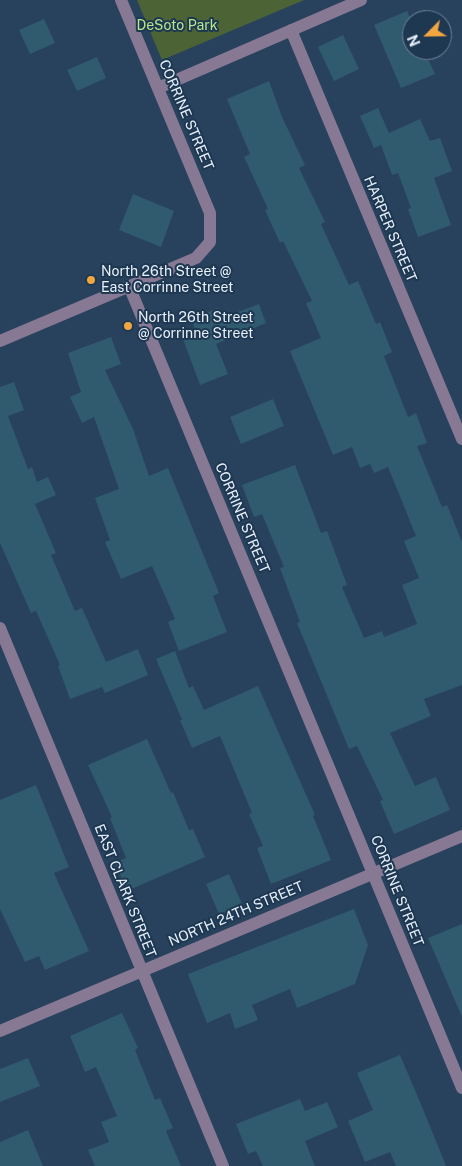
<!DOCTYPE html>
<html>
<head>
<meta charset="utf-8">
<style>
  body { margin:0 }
  #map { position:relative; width:462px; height:1166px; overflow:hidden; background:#28425e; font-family:"Public Sans",sans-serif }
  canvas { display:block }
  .north { position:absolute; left:402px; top:10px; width:50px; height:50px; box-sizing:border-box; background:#1e3852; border:1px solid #6f8296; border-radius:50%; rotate:247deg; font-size:14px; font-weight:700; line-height:20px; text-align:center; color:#e8f1fc }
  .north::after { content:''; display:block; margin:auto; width:18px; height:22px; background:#f1a63f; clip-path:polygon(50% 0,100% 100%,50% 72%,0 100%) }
</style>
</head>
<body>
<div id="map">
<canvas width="462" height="1166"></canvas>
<div class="north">N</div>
</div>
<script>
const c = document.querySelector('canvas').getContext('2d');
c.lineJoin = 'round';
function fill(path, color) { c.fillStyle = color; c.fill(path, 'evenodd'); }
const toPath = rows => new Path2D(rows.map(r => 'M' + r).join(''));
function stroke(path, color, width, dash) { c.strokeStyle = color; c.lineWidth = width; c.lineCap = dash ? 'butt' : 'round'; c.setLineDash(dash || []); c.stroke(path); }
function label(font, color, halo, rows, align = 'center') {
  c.font = font + ' "Public Sans",sans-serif'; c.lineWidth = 4; c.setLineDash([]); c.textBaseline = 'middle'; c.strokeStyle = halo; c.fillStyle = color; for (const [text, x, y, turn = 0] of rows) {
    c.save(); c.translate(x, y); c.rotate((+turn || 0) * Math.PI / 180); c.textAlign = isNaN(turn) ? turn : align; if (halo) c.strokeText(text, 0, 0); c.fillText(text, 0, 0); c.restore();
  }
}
const green = toPath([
  [137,0,304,0,162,60]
]);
const building = toPath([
  [407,11,412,22,412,50,424,50,435,74,401,88,374,25],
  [44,19,55,43,30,54,19,30],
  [343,35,359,69,334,81,318,47],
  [97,57,106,78,77,91,67,70],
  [269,81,282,117,305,165,299,168,325,222,321,224,349,285,358,281,376,324,380,322,392,352,384,356,408,417,416,413,427,443,417,446,442,507,447,505,462,542,462,685,424,699,431,716,390,733,415,786,436,777,450,810,394,834,380,801,383,800,357,746,349,749,297,623,300,622,280,568,284,567,262,514,254,517,242,485,295,465,321,533,327,531,347,585,342,587,364,638,382,631,384,637,417,624,402,585,419,578,404,541,416,536,388,467,374,473,370,464,360,468,352,447,333,455,290,351,321,338,306,303,312,301,283,241,280,243,265,210,268,209,244,157,250,154,227,99],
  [378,108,389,133,420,119,430,141,440,138,452,171,434,178,451,225,418,237,408,209,411,208,398,173,392,175,381,145,374,148,360,116],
  [133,194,174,211,161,247,119,230],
  [259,304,266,323,216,344,228,374,200,385,183,339,197,334,191,319,218,308,222,318],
  [111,337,121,364,105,370,133,429,149,476,168,468,219,593,213,596,227,632,179,651,168,622,175,619,152,566,121,579,105,542,110,540,95,498,119,489,94,417,82,423,70,397,81,392,68,353],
  [14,382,24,410,8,416,28,469,32,467,37,482,48,477,56,495,35,504,56,553,51,555,75,611,82,608,106,662,138,649,148,675,105,693,102,687,70,699,58,666,60,665,36,611,31,613,0,543,0,387],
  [273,399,284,426,241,444,230,417],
  [175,651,189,688,193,686,204,710,258,686,315,815,313,816,331,860,271,884,257,848,263,846,249,814,252,813,220,736,192,748,180,720,182,720,156,659],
  [147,739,171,793,173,792,189,830,193,829,205,857,127,891,115,863,126,858,110,818,112,817,88,765],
  [36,785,69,867,54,873,89,951,45,970,39,956,25,962,0,909,0,800],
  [229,874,242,904,219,914,206,884],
  [354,909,368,945,355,984,297,1008,290,989,252,1005,258,1020,235,1029,230,1013,207,1023,188,974],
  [462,924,462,1017,428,938],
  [122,1013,138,1048,135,1050,155,1100,160,1098,173,1128,166,1131,181,1166,95,1166,88,1150,109,1142,101,1122,117,1116,96,1067,85,1072,70,1036],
  [400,1055,423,1109,446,1166,396,1166,390,1152,365,1162,348,1121,373,1110,357,1073],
  [28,1058,40,1086,0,1102,0,1069],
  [300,1099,305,1111,327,1102,338,1127,305,1141,315,1166,263,1166,256,1151,248,1154,236,1124],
  [28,1130,43,1166,0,1166,0,1142]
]);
const minor = toPath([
  [291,30,462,439],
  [158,88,361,0],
  [129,286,462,1088],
  [0,341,196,258,210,242,210,213,121,0],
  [0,628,223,1166],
  [0,1031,462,836]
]);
const markers = [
  [91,280,5,"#f1a63f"],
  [128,326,5,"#f1a63f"]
];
const parkNames = [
  ["DeSoto Park",177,26]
];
const streetNames = [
  ["CORRINE STREET",186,115,67],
  ["HARPER STREET",390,229,67],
  ["CORRINE STREET",242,518,67],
  ["EAST CLARK STREET",125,891,68],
  ["CORRINE STREET",397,891,68],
  ["NORTH 24TH STREET",236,914,-23]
];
const poiNames = [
  ["North 26th Street @",101,272],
  ["East Corrinne Street",101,288],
  ["North 26th Street",138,318],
  ["@ Corrinne Street",138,334]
];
fill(green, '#4c6435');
fill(building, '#305a6e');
stroke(minor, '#877893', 12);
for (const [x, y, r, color] of markers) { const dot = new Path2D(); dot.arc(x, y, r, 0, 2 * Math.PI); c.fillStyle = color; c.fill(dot); stroke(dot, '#1e3852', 2); }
label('14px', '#b8e78b', '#1e3852', parkNames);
label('14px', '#e8f1fc', '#1e3852', streetNames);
label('14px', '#e8f1fc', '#1e3852', poiNames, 'left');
</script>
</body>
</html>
